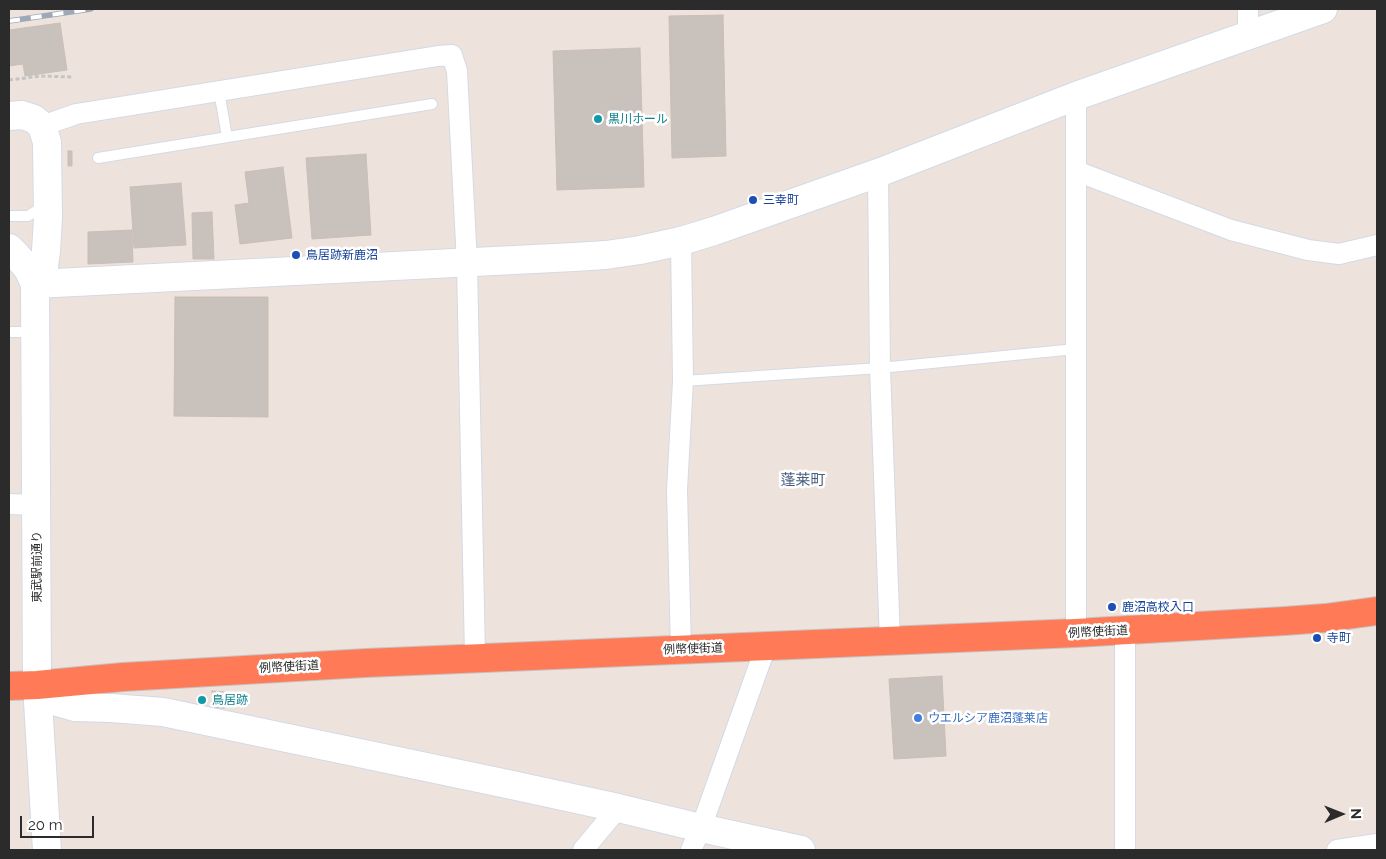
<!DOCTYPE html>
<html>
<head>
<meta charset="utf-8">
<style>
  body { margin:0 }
  #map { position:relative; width:1386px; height:859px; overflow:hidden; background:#eee3dc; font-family:Raleway,sans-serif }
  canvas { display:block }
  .frame { position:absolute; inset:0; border:10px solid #2b2b2b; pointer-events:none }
  .north { position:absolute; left:1316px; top:789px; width:50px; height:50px; -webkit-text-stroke:4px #fff; paint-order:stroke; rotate:89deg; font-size:14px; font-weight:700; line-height:20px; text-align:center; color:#2b2b2b }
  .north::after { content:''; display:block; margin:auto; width:18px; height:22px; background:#2b2b2b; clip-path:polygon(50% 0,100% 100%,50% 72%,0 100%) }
  .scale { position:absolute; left:20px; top:816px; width:74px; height:22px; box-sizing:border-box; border:2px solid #2b2b2b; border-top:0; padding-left:6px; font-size:15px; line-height:18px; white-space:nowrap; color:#2b2b2b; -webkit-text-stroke:4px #fff; paint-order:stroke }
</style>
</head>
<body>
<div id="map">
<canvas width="1386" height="859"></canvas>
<div class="frame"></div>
<div class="north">N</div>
<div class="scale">20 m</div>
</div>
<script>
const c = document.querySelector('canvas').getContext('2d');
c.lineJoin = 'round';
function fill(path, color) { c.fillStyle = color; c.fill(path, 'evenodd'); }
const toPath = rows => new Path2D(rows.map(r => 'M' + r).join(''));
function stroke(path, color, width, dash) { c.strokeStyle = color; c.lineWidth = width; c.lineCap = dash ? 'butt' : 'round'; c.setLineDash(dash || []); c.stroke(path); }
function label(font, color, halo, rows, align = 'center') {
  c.font = font + ' Raleway,"Noto Sans JP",sans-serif'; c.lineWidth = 5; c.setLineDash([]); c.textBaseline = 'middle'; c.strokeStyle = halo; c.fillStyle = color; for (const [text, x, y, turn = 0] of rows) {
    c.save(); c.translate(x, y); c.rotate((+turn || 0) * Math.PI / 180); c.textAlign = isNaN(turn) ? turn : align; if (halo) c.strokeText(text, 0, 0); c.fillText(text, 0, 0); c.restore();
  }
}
const building = toPath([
  [723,15,726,156,672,158,669,16,723,15],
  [60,23,67,70,25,76,23,64,9,66,9,30,60,23],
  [640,48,644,187,557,190,553,51,640,48],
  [68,151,72,151,72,166,68,166,68,151],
  [366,154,371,235,312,239,306,158,366,154],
  [283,167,292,238,240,244,235,205,249,203,245,172,283,167],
  [181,183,186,245,134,248,130,187,181,183],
  [212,212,214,259,193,259,192,213,212,212],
  [132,230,133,262,88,264,88,232,132,230],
  [175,297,268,297,268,417,174,416,175,297],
  [942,676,946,756,894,759,889,679,942,676],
  [212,691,225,692,225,708,212,708,212,691]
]);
const path = toPath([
  [9,80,41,76,72,77]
]);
const lane = toPath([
  [219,91,227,137],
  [98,158,432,104],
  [9,216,28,216,36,211,43,204],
  [9,332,34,332],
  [683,381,880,368,1076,349]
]);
const street = toPath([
  [1248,9,1248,36],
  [42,126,76,114,438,56,452,55,457,71,467,263,475,657],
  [1076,171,1231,230,1308,250,1339,254,1377,245],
  [878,173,880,368,890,641],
  [9,504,36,505],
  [1125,630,1125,850],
  [1076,633,1076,96],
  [681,649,677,490,683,381,681,241],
  [583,850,618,808],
  [691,850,701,828,766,646],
  [1337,850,1377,844]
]);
const secondary = toPath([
  [9,116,22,115,34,119,42,126,47,142,48,218,46,251,43,273,35,284],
  [9,248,17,256,28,269,35,284,37,685,47,850],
  [35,284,574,257,606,255,640,250,681,241,714,231,878,173,1076,96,1323,9],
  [37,685,58,702,75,707,111,708,163,712,512,785,618,808,701,828,801,850]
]);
const highway = toPath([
  [9,686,37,685,123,677,366,663,1076,633,1285,621,1325,618,1377,611]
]);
const rail = toPath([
  [9,21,91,9]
]);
const markers = [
  [598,119,5,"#0f9aa8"],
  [753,200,5,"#1a4fb4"],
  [296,255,5,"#1a4fb4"],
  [1112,607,5,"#1a4fb4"],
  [1317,638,5,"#1a4fb4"],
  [202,700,5,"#0f9aa8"],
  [918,718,5,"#3f7fe0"]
];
const cultureNames = [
  ["黒川ホール",608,119],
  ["鳥居跡",212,700]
];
const transitNames = [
  ["三幸町",763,200],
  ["鳥居跡新鹿沼",306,255],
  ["鹿沼高校入口",1122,607],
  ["寺町",1327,638]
];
const streetNames = [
  ["東武駅前通り",37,567,-90],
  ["例幣使街道",1098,632,-3],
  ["例幣使街道",693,649,-2],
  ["例幣使街道",289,667,-3]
];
const shopNames = [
  ["ウエルシア鹿沼蓬莱店",928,718]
];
const quarterNames = [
  ["蓬莱町",803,480]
];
fill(building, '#c9c1bb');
stroke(building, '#cabeb6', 1);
stroke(lane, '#d2dae5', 12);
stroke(street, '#d2dae5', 22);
stroke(secondary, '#d2dae5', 30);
stroke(highway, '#c4c4c4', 30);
stroke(path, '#c4c4c4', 3, [4, 2.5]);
stroke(lane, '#fff', 10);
stroke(street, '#fff', 20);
stroke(secondary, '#fff', 28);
stroke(highway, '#ff7a57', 28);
stroke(rail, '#9ea8b7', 5.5);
stroke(rail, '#fff', 4, [11]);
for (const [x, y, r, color] of markers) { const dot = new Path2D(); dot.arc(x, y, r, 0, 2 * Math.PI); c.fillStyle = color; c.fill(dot); stroke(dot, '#fff', 2); }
label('12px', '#0d838f', '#fff', cultureNames, 'left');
label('12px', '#164399', '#fff', transitNames, 'left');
label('12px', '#2b2b2b', '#fff', streetNames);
label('12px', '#366cbe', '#fff', shopNames, 'left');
label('15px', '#475e81', '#fff', quarterNames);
</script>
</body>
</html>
